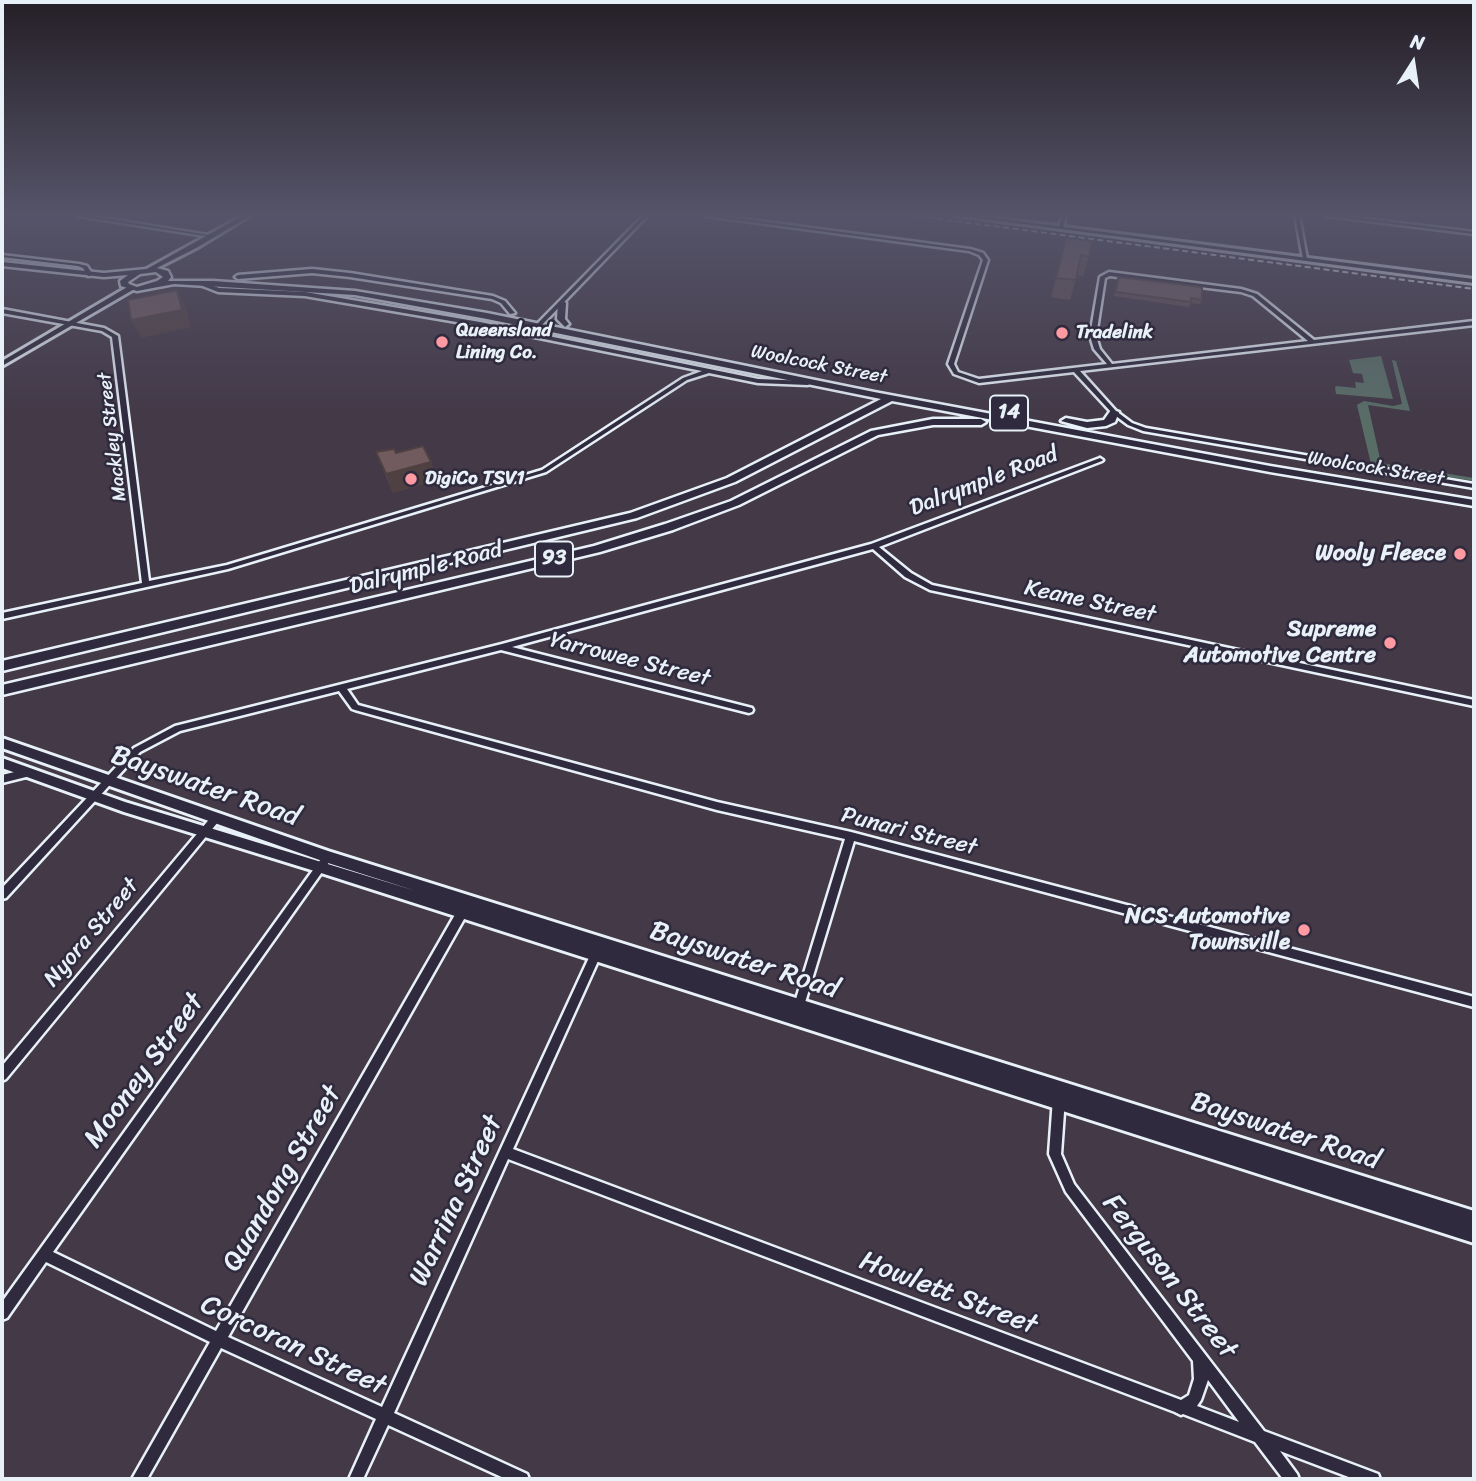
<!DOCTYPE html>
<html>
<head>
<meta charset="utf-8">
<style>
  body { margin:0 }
  #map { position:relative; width:1476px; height:1481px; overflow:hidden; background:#433947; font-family:Sriracha,sans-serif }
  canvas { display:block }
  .frame { position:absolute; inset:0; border:4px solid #e8f1f8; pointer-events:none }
  .north { position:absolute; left:1378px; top:28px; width:70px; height:70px; -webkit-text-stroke:5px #2f2a3d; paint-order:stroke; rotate:12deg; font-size:19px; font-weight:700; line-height:28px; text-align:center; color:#e8f1f8 }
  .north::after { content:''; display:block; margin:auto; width:24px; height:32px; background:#e8f1f8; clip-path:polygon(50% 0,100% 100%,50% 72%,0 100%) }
</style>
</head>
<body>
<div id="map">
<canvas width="1476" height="1481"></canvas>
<div class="frame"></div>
<div class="north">N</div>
</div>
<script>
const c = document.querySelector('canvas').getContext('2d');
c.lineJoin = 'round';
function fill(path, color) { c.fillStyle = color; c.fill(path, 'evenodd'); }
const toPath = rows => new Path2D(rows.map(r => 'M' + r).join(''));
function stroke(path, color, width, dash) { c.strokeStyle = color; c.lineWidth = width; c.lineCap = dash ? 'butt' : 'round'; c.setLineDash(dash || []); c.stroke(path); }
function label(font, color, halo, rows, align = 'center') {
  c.font = font + ' Sriracha,sans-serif'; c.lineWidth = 5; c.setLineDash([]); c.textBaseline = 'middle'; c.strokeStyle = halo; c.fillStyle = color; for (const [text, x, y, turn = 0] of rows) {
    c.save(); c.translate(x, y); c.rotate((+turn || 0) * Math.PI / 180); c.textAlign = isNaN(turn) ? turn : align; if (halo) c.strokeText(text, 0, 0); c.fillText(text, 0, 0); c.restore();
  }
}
const green = toPath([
  [1381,356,1393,399,1336,394,1335,387,1337,386,1356,388,1355,382,1364,383,1362,374,1353,373,1349,360],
  [1392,360,1396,361,1410,411,1368,405,1381,463,1474,478,1474,481,1371,464,1357,405,1364,401,1393,406,1402,404]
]);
const street = toPath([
  [76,215,85,215,214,236,212,237,78,216,76,215],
  [644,215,648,215,540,327,536,327,536,325,644,215],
  [704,215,714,215,970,249,983,253,988,260,954,364,958,372,979,379,1107,364,1094,349,1090,336,1100,277,1109,272,1241,289,1257,294,1314,340,1474,321,1474,325,1080,371,1116,411,1132,423,1146,428,1474,484,1474,488,1143,431,1128,425,1112,413,1074,372,979,383,954,374,948,364,983,260,979,255,969,251,706,216,704,215],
  [1110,276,1241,292,1253,296,1308,341,1112,364,1100,349,1096,336,1105,278,1110,276],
  [1062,215,1066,215,1063,228,1061,229,1059,228,1062,215],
  [1295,215,1299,215,1307,259,1305,260,1303,259,1295,215],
  [1324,215,1335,215,1474,232,1474,234,1326,216,1324,215],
  [2,255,79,264,87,266,93,275,88,276,83,268,78,266,2,257,2,255],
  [312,269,350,273,493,296,505,301,515,313,510,314,501,303,492,299,350,277,312,273,238,279,235,277,238,275,312,269],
  [198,282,202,282,219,288,305,292,480,322,758,379,808,381,811,383,808,385,758,383,709,373,687,380,546,472,228,569,2,619,2,613,142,583,112,337,102,331,2,313,2,309,104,328,118,336,149,581,227,565,542,470,683,378,702,371,480,326,305,296,218,292,198,284,198,282],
  [1100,458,1103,460,1102,461,879,547,911,573,932,585,1474,700,1474,706,930,590,905,577,873,549,512,647,752,708,753,710,752,712,749,713,501,650,347,689,358,705,717,802,851,832,1474,997,1474,1007,854,841,803,1009,802,1013,798,1014,794,1013,793,1009,845,839,717,810,355,710,352,709,339,691,180,731,140,752,6,898,2,899,2,888,134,748,175,726,502,644,871,544,1100,458],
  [27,769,30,770,32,773,30,776,2,783,2,775,27,769],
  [215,815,218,816,220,819,218,822,6,1079,2,1081,2,1066,212,816,215,815],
  [324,858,327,859,329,862,327,865,53,1252,216,1331,460,906,464,904,468,906,469,909,468,912,228,1337,382,1407,593,949,597,947,601,949,602,952,513,1149,1181,1400,1189,1395,1194,1379,1193,1361,1066,1192,1049,1154,1053,1098,1055,1094,1059,1092,1063,1094,1065,1098,1061,1154,1074,1184,1264,1431,1378,1474,1380,1479,1354,1479,1280,1451,1297,1474,1299,1479,1283,1479,1255,1442,1183,1414,1181,1415,1175,1412,508,1159,394,1413,527,1474,529,1479,506,1479,388,1425,363,1479,349,1479,376,1419,221,1348,147,1479,132,1479,210,1342,46,1262,7,1318,2,1320,2,1302,321,859,324,858],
  [1208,1380,1239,1422,1197,1406,1201,1400,1208,1380]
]);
const secondary = toPath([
  [244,215,251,215,198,247,149,272,143,271,244,215],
  [954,215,970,215,1474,279,1474,283,954,215],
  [129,286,136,288,2,366,2,361,129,286],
  [2,738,328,851,1474,1211,1474,1243,321,873,124,812,2,768,2,758,125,802,416,891,328,863,2,748,2,738]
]);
const primary = toPath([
  [2,262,104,273,157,268,168,271,171,277,168,281,213,281,355,291,487,313,874,392,1270,466,1474,500,1474,506,1270,472,892,401,735,482,637,518,2,671,2,661,630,513,727,478,881,399,487,319,355,295,174,284,137,291,121,286,120,281,128,275,104,277,2,266,2,262],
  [156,272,163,277,157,281,137,287,129,284,128,282,140,274,156,272],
  [562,300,566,303,565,319,569,324,565,327,557,319,558,303,562,300],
  [1111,410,1119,412,1115,422,1106,426,1087,428,1061,421,1066,418,1087,422,1104,420,1111,410],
  [933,419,981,419,986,422,981,425,933,425,878,435,739,505,673,530,600,552,2,695,2,685,594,546,665,524,731,501,871,431,933,419]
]);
const rail = toPath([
  [909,215,1474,289]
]);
const wall = toPath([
  [1066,238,1089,257,1083,276,1077,275,1070,300,1051,297],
  [1118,277,1202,300,1200,304,1191,303,1189,307,1114,296],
  [376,452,396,453,431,462,437,480,393,493]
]);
const shadedWall = toPath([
  [177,290,186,308,191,327,141,338,131,320],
  [431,462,437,480,393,493,386,474]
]);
const building = toPath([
  [1066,238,1092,241,1089,257,1081,255,1076,280,1056,278,1066,238],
  [1118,277,1202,287,1202,300,1191,298,1191,302,1116,292,1118,277],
  [177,290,182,310,131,320,128,300,177,290],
  [423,446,431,462,386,474,376,452,394,449,396,453,423,446]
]);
const markers = [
  [1062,333,7,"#ff9aa2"],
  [442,342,7,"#ff9aa2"],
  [411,479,7,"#ff9aa2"],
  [1460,554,7,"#ff9aa2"],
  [1390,643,7,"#ff9aa2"],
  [1304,930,7,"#ff9aa2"]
];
const farPoinames = [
  ["Queensland",456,331],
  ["Lining Co.",456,353],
  ["Tradelink",1076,333],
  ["DigiCo TSV1",425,479]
];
const farStreetnames = [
  ["Woolcock Street",819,365,11],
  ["Mackley Street",113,437,-97],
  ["Woolcock Street",1376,469,9]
];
const shields = [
  [1009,413,38],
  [554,559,38]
];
const shieldNames = [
  ["14",1009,413],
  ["93",554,559]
];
const streetNames = [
  ["Dalrymple Road",984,482,-21],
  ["Dalrymple Road",426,569,-14],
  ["Keane Street",1090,602,12],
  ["Yarrowee Street",630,660,14],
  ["Punari Street",909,832,14],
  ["Nyora Street",92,933,-50]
];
const poiNames = [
  ["Wooly Fleece",1446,554],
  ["Supreme",1376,630],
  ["Automotive Centre",1376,656],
  ["NCS Automotive",1290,917],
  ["Townsville",1290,943]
];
const nearStreetnames = [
  ["Bayswater Road",205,787,19],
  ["Bayswater Road",744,961,18],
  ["Mooney Street",145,1071,-54],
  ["Bayswater Road",1285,1132,18],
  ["Quandong Street",283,1179,-60],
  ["Warrina Street",457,1201,-65],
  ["Ferguson Street",1169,1277,52],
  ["Howlett Street",948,1294,21],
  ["Corcoran Street",293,1346,25]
];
fill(green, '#596d67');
stroke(street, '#e8f1f8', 5);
stroke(secondary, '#e8f1f8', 6);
stroke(primary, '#e8f1f8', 5);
fill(street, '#2f2a3d');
fill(secondary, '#2f2a3d');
fill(primary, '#2f2a3d');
stroke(rail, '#e8f1f8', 2, [6, 3.5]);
fill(wall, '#614e52');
fill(shadedWall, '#4f4042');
fill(building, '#715b5f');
stroke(building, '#4f4042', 2);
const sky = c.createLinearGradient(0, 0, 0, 422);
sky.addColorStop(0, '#251f27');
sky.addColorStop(0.51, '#555469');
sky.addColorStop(1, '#55546900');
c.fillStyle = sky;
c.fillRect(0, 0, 1476, 422);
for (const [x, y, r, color] of markers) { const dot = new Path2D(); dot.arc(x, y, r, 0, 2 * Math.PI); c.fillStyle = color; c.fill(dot); stroke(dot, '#2f2a3d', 2.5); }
label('bold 19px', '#e8f1f8', '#2f2a3d', farPoinames, 'left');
label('19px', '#e8f1f8', '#2f2a3d', farStreetnames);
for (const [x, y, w] of shields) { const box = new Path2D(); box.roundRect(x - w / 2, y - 17.5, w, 35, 5); c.fillStyle = '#2f2a3d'; c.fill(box); stroke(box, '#e8f1f8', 2); }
label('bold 21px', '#e8f1f8', null, shieldNames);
label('23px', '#e8f1f8', '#2f2a3d', streetNames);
label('bold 23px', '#e8f1f8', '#2f2a3d', poiNames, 'right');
label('28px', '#e8f1f8', '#2f2a3d', nearStreetnames);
</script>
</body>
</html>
